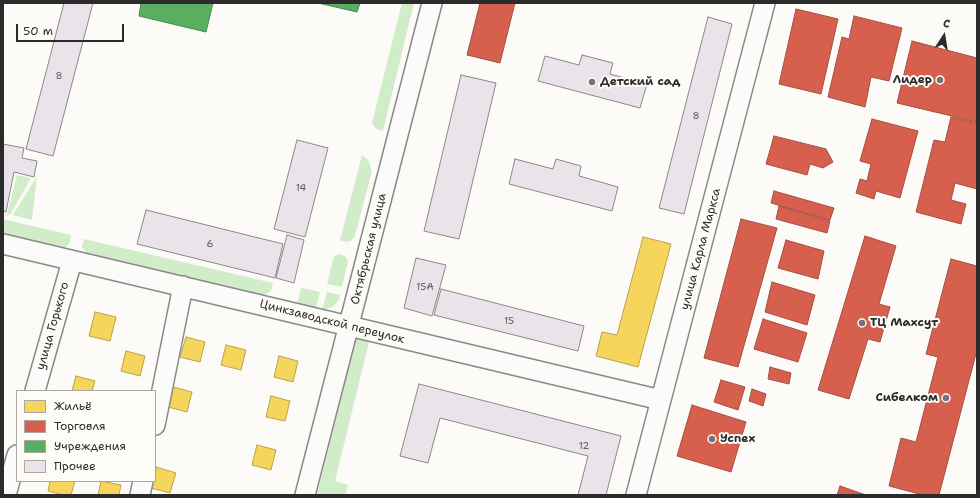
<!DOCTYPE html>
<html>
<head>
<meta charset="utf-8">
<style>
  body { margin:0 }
  #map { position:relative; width:980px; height:498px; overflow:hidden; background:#fcfbf8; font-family:"Shantell Sans",sans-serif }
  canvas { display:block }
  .frame { position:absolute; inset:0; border:4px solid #2b2b2b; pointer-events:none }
  .legend { position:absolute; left:16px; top:390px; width:140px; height:92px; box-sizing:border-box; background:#fdfcf7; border:1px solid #a9a8a5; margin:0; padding:5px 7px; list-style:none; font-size:12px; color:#2b2b2b }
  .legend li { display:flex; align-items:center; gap:8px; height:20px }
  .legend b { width:20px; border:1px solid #a9a8a5 }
  .north { position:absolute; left:924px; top:16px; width:40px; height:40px; -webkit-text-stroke:3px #fdfcf7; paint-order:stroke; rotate:12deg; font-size:11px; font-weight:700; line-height:16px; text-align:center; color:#2b2b2b }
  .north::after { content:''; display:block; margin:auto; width:14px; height:18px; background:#2b2b2b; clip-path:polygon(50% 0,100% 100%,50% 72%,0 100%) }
  .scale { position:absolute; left:16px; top:24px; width:108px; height:18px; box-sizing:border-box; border:2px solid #2b2b2b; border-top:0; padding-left:5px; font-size:12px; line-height:14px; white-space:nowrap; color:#2b2b2b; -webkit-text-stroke:3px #fdfcf7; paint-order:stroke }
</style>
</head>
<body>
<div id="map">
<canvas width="980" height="498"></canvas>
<div class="frame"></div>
<ul class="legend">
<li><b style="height:11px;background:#f6d55c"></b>Жильё</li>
<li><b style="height:11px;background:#d6604d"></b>Торговля</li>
<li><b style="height:11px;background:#5aae61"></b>Учреждения</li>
<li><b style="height:11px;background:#eae3ea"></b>Прочее</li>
</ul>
<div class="north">С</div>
<div class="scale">50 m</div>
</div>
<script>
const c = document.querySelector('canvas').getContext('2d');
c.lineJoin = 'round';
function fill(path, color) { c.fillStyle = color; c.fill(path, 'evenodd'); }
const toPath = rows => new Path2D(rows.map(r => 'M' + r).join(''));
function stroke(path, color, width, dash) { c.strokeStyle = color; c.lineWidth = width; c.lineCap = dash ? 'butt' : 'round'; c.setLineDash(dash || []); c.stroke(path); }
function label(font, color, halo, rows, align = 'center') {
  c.font = font + ' "Shantell Sans",sans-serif'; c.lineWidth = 4; c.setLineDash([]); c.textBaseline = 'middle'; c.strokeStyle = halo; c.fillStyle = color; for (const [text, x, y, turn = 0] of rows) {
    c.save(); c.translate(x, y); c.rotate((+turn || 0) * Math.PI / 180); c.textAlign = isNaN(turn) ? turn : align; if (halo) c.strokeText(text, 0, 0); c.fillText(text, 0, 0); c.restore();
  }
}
const green = toPath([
  [402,3,414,3,383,131,376,129,372,123],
  [362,155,368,160,372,171,355,236,351,241,346,242,340,240],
  [17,175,31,178,10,215,7,214],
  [37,176,32,220,13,215],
  [3,219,71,235,70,243,66,247,61,248,3,234],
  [84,239,273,283,271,291,262,297,88,255,82,247],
  [339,254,345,256,348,261,342,287,327,284,334,256],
  [301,288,320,292,316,308,297,304],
  [327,292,340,295,339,300,333,307,322,310],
  [358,331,371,334,335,481,348,485,345,495,317,495]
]);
const homes = toPath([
  [643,237,671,244,638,367,596,356,602,332,617,335,643,237],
  [95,312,116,317,110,341,89,336,95,312],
  [186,337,205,342,200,362,180,357,186,337],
  [226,345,246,350,241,370,221,365,226,345],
  [126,351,145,356,140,376,121,371,126,351],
  [279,356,298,361,293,382,274,377,279,356],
  [76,376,95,381,92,391,72,391,76,376],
  [173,387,192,392,187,412,168,407,173,387],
  [271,396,290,401,285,421,266,417,271,396],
  [257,445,276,450,271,470,252,465,257,445],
  [156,467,176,473,170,493,151,488,153,481,155,481,156,467],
  [50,481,75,481,71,495,63,495,48,491,50,481],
  [101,481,121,485,119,495,98,495,101,481]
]);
const shops = toPath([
  [480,3,515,3,500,63,467,55,480,3],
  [796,9,838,19,821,94,779,84,796,9],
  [854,16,902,28,889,81,871,77,865,107,828,97,842,37,849,39,854,16],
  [912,41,977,58,977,122,897,103,912,41],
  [951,117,977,123,977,189,955,183,951,200,966,204,961,224,916,212,934,140,945,142,951,117],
  [872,119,918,131,900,198,876,191,874,199,856,193,860,179,867,181,871,164,860,161,872,119],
  [774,136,826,149,833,162,823,168,810,164,807,175,766,164,774,136],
  [774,191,834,208,830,220,771,203,774,191],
  [779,206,830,221,827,233,776,219,779,206],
  [741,219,777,228,738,367,704,358,741,219],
  [865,236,896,246,879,304,890,307,880,342,868,339,849,399,818,390,865,236],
  [786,240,824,251,818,279,778,268,786,240],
  [951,259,977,266,977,350,939,495,923,495,889,486,901,438,916,442,938,357,926,354,951,259],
  [772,282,815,295,807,325,765,312,772,282],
  [763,319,807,333,798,362,754,349,763,319],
  [770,367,791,373,789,384,768,379,770,367],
  [721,380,745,387,738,410,714,402,721,380],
  [752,389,766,394,763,406,749,401,752,389],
  [692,405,746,422,731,472,677,456,692,405],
  [840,486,866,495,837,495,840,486]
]);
const public = toPath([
  [141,3,213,3,206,32,139,16,141,3],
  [318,3,360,3,357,12,318,3]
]);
const building = toPath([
  [64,3,93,3,53,156,26,149,64,3],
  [708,17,732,24,684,214,659,208,708,17],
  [582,55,613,63,610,74,647,84,640,108,538,81,545,56,579,65,582,55],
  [461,75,496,83,459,239,424,231,461,75],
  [297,140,328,148,305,237,274,229,297,140],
  [3,144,24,148,22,158,37,161,34,177,14,172,6,212,3,211,3,144],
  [515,159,553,169,556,159,581,166,579,176,618,187,612,211,509,184,515,159],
  [146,210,283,244,275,278,137,244,146,210],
  [287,235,304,240,294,283,276,278,287,235],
  [416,258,446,265,432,316,404,308,416,258],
  [441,289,584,326,578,351,434,315,441,289],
  [419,384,621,436,606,495,578,495,588,456,440,418,428,463,400,456,419,384]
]);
const minor = toPath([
  [3,244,661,400],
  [35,391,72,261],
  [155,425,183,286],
  [6,495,17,455],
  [140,495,143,481],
  [305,495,432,3],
  [636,495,765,3]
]);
const markers = [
  [940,80,4,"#747473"],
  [592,82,4,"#747473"],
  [862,323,4,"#747473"],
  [946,398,4,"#747473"],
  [712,439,4,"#747473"]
];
const numberNames = [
  ["8",59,76],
  ["8",696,116],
  ["14",301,188],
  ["6",210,244],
  ["15А",425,287],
  ["15",509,321],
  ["12",584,446]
];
const poiNames = [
  ["Лидер",932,80,"right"],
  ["Детский сад",600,82],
  ["ТЦ Махсут",870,323],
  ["Сибелком",938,398,"right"],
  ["Успех",720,439]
];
const streetNames = [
  ["Октябрьская улица",369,249,-76],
  ["улица Карла Маркса",701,249,-75],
  ["Цинкзаводской переулок",332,322,14],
  ["улица Горького",53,326,-74]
];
fill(green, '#d1ecc8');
fill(homes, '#f6d55c');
stroke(homes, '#b9a24d', 1);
fill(shops, '#d6604d');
stroke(shops, '#a35043', 1);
fill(public, '#5aae61');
stroke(public, '#4c8751', 1);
fill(building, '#eae3ea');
stroke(building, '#898987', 1);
stroke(minor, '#898987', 22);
stroke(minor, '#fbfbf9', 19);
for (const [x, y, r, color] of markers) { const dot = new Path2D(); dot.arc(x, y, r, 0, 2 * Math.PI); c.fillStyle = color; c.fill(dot); stroke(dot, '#fdfcf7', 1.5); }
label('10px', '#5b595b', null, numberNames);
label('bold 12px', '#2b2b2b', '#fdfcf7', poiNames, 'left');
label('12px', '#2b2b2b', '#fdfcf7', streetNames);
</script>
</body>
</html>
